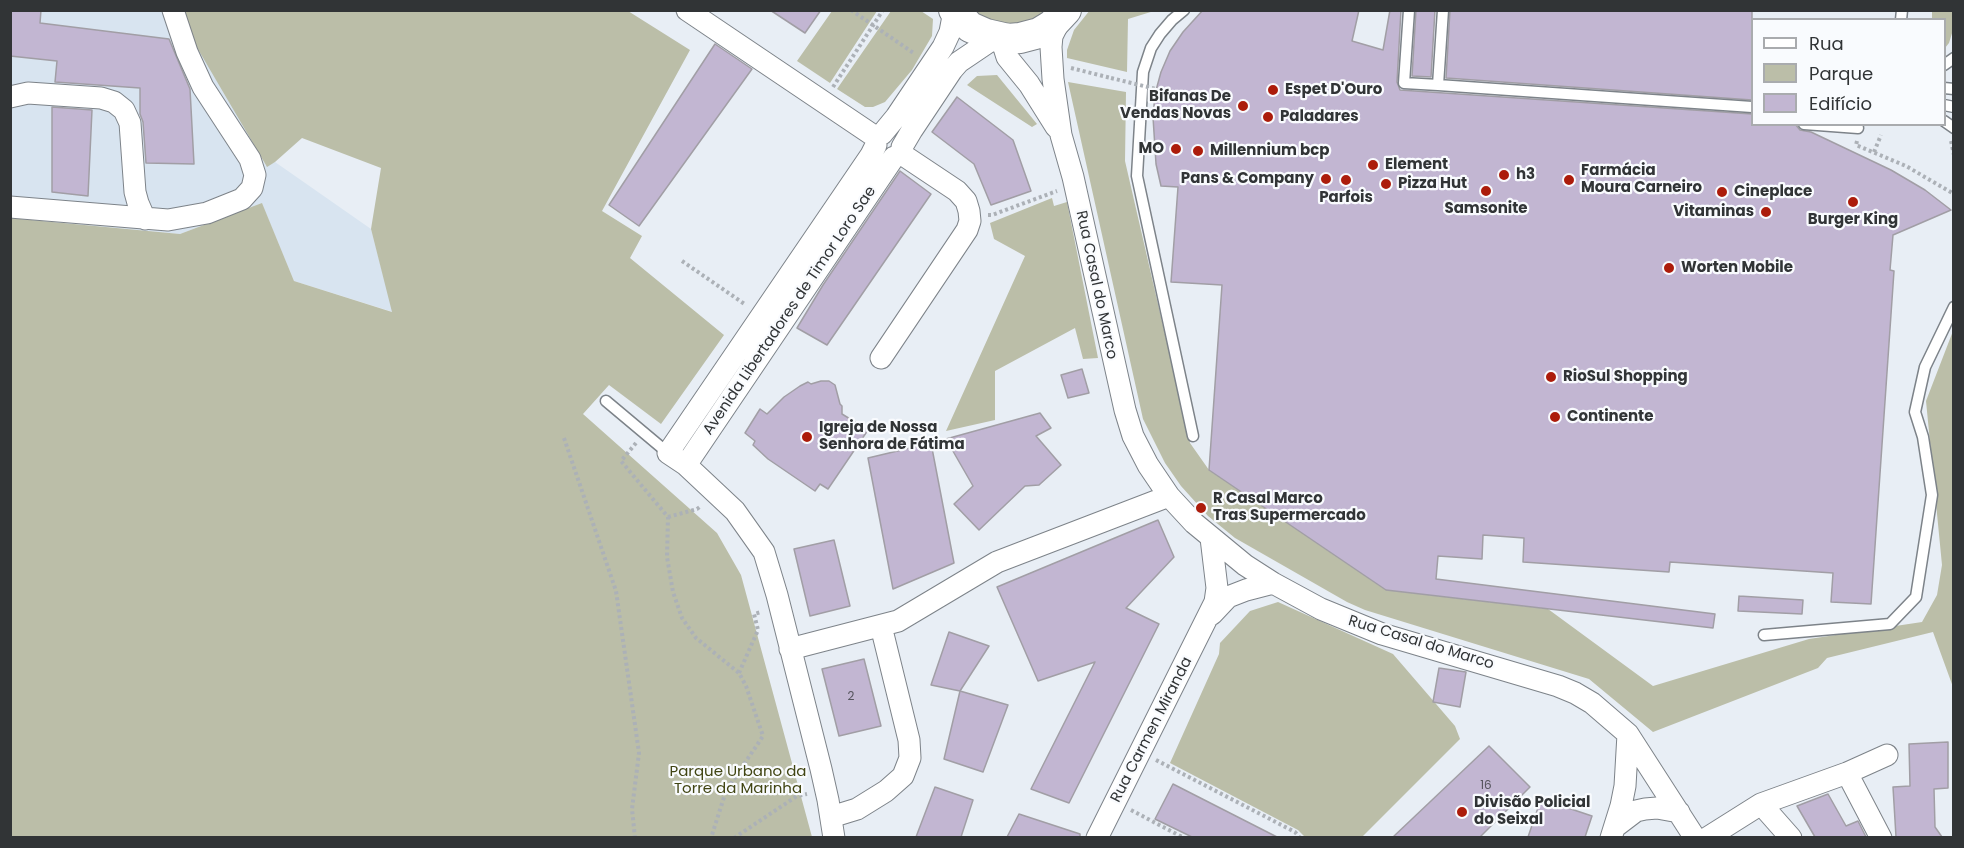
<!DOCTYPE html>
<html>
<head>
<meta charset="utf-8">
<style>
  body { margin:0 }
  #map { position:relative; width:1964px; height:848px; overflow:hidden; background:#e8eef5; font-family:Poppins,sans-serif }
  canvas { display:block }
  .frame { position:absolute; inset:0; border:12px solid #313436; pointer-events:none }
  .legend { position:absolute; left:1751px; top:18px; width:195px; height:108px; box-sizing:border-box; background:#f9fbfe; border:2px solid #a9abae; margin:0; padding:8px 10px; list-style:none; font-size:18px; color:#313436 }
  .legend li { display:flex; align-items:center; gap:12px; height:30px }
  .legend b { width:30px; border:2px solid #a9abae }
</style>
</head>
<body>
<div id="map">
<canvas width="1964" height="848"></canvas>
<div class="frame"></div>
<ul class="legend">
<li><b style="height:8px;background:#fff"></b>Rua</li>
<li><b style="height:16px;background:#bbbea8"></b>Parque</li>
<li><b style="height:16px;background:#c2b6d2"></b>Edifício</li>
</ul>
</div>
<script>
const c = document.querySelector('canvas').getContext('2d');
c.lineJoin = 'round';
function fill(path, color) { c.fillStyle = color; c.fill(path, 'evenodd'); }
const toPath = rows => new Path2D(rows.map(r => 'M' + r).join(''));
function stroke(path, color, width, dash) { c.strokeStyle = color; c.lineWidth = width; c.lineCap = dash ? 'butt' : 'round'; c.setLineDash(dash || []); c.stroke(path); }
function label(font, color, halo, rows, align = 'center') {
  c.font = font + ' Poppins,sans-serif'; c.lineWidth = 4.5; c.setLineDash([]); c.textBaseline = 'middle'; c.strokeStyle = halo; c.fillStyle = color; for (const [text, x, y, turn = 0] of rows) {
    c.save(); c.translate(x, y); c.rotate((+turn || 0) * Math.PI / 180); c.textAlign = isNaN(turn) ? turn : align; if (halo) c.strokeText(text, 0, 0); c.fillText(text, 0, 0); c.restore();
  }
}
const built = toPath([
  [10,11,183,11,266,166,275,162,371,229,393,312,294,281,262,204,180,234,11,218]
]);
const green = toPath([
  [1090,10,1154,11,1128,19,1127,72,1067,58,1067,50,1074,30],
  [183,11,628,11,690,50,602,211,642,236,630,258,724,335,661,424,609,385,583,414,717,533,741,575,812,837,11,837,10,218,180,234,262,203,294,281,392,312,371,229,381,168,302,138,275,162,267,167,192,39],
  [832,11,877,11,830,83,797,61],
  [891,11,921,11,933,19,932,36,912,70,885,102,873,107,865,107,837,89],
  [972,11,1052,11,1018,26,979,17],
  [1932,11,1953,11,1953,30,1949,43,1945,48,1944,20,1932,19],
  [997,75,1037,124,1032,127,967,85,977,76],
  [1068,82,1126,92,1125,161,1190,443,1209,470,1386,590,1548,609,1653,686,1809,639,1922,622,1937,595,1942,565,1926,401,1953,331,1953,687,1933,632,1827,658,1818,668,1653,732,1589,679,1365,610,1347,602,1235,538,1208,516,1181,486,1165,463,1143,419],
  [1052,198,1054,206,1067,202,1098,358,1083,359,1075,328,995,371,995,420,946,431,1025,256,994,239,990,223],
  [1278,602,1393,654,1455,726,1460,739,1362,837,1305,837,1298,830,1170,763,1219,654,1220,643,1250,611]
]);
const building = toPath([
  [10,10,41,10,40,23,169,39,190,89,194,164,146,163,143,122,140,114,140,88,55,82,57,61,10,56,10,10],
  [770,10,821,10,805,33,770,10],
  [1203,10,1359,10,1352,41,1383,50,1390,10,1401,10,1397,82,1400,90,1752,114,1752,124,1795,124,1800,130,1811,132,1891,170,1925,190,1951,210,1893,235,1890,270,1894,271,1871,604,1831,602,1833,573,1670,562,1669,572,1523,562,1524,538,1483,535,1482,559,1438,556,1436,579,1715,614,1713,628,1386,590,1209,470,1222,285,1171,282,1178,187,1161,186,1156,164,1153,117,1155,94,1161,72,1170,51,1183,32,1203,10],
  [1416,10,1435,10,1431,77,1412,76,1416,10],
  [1450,10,1752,10,1752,100,1446,78,1450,10],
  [715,44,752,69,639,226,609,205,715,44],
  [957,97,1013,140,1031,191,991,205,974,164,932,132,957,97],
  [52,107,92,110,88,196,52,192,52,107],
  [900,171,931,194,827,345,797,328,823,285,900,171],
  [1082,369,1089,393,1068,398,1061,375,1082,369],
  [821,381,829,381,835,385,840,404,842,406,842,414,868,430,828,489,820,484,815,491,768,459,753,445,755,441,745,433,760,409,767,414,784,397,800,386,808,382,811,384,821,381],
  [1040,413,1051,428,1036,436,1061,465,1039,485,1025,486,979,530,954,504,973,486,946,439,1040,413],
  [931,443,954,563,893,589,868,458,931,443],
  [1158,520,1174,557,1126,608,1159,624,1069,803,1031,789,1095,662,1038,681,997,587,1158,520],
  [834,540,850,606,810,616,794,549,834,540],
  [1739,596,1803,600,1802,614,1738,611,1739,596],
  [949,632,989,646,960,691,931,685,949,632],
  [864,659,881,726,839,736,822,669,864,659],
  [1439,668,1466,672,1460,707,1433,702,1439,668],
  [960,691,1008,705,983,772,944,759,960,691],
  [1948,742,1948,788,1934,789,1935,827,1942,837,1896,837,1893,787,1910,786,1909,744,1948,742],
  [1489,746,1530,787,1480,837,1393,837,1489,746],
  [1173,784,1277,837,1192,837,1155,819,1173,784],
  [935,787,973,800,961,837,916,837,935,787],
  [1828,794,1846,826,1858,821,1866,837,1815,837,1797,806,1828,794],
  [1541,799,1592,816,1585,837,1528,837,1541,799],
  [1019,814,1080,834,1080,837,1007,837,1019,814]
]);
const path = toPath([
  [851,10,915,54],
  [1071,68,1111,78],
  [833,87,883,10],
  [1857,141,1856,145,1906,166,1954,194],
  [1951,141,1954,155],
  [1874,152,1881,135],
  [988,215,992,215,1057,191],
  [682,261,746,305],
  [564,438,616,591,639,753,632,809,635,838],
  [636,443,621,461,668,517,667,557,673,592,682,618,696,638,739,673,746,686,763,736,726,791,711,838],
  [668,517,697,509,701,506],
  [739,673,758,630,754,614,761,612],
  [1156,760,1295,832,1300,838],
  [1131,810,1184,838],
  [734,838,797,796,807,794]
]);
const service = toPath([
  [1184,10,1172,20,1160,34,1151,48,1143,72,1137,176,1193,436],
  [1409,10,1404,83,1438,85],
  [1443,10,1438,85,1752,107],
  [1901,20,1902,10],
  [1944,65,1954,58],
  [1944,88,1954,89],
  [1944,105,1954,107],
  [1944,121,1954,128],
  [1804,124,1858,128],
  [606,401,668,453],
  [1764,635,1890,624,1916,597,1932,495,1923,437,1915,412,1925,367,1954,307]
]);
const minor = toPath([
  [687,10,877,138],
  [1061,18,1052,36,1051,47,1053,79,1061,135,1073,177,1125,410,1133,436,1148,465,1169,496,1194,523,1245,565,1273,583,1321,609,1382,634,1558,686,1575,693,1592,703,1628,734,1695,838],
  [1001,38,1007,57,1029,84,1056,127],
  [10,97,28,93,101,98,114,102,124,110,130,123,135,192,138,203,145,219],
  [882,134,896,117,943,47,950,32,954,11],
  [902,147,912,130,952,70,959,62,996,37],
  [10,207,168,220,207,213,242,199,252,188,255,175,250,159,203,87,187,52,173,10],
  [881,358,967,230,970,221,969,211,966,201,957,191,900,153],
  [686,465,894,157],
  [1212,614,1228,597,1246,590,1273,583],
  [790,649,898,621,997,562,1169,496],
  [1847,773,1881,838],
  [1761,804,1791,838],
  [831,817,857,809,886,791,903,776,910,758,909,740,881,626],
  [1615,827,1636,811,1645,809,1657,808,1679,812],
  [834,838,828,800,821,769,777,595,764,552,735,511,686,465,668,453,871,155,876,145],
  [1097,838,1215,602,1217,588,1211,538],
  [1611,838,1621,806,1625,786,1628,734],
  [1707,838,1761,804,1847,773,1887,755]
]);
const secondary = toPath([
  [954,10,970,27,986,34,1008,39,1020,38,1039,33,1052,25,1066,10]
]);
const pathBridge = toPath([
  [1111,78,1156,89]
]);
const markers = [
  [1273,90,6,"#ac1c0b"],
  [1243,106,6,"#ac1c0b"],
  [1268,117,6,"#ac1c0b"],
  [1176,149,6,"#ac1c0b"],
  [1198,151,6,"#ac1c0b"],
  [1373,165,6,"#ac1c0b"],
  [1504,175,6,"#ac1c0b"],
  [1326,179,6,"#ac1c0b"],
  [1346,180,6,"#ac1c0b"],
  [1569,180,6,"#ac1c0b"],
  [1386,184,6,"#ac1c0b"],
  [1486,191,6,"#ac1c0b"],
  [1722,192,6,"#ac1c0b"],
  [1853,202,6,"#ac1c0b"],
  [1766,212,6,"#ac1c0b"],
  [1669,268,6,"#ac1c0b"],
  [1551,377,6,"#ac1c0b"],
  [1555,417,6,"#ac1c0b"],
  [807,437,6,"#ac1c0b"],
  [1201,508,6,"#ac1c0b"],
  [1462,812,6,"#ac1c0b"]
];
const numberNames = [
  ["2",851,697],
  ["16",1486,786]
];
const poiNames = [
  ["Espet D'Ouro",1285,90],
  ["Bifanas De",1231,97,"right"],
  ["Vendas Novas",1231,114,"right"],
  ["Paladares",1280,117],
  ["MO",1164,149,"right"],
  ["Millennium bcp",1210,151],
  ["Element",1385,165],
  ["Farmácia",1581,171],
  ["Moura Carneiro",1581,188],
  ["h3",1516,175],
  ["Pans & Company",1314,179,"right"],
  ["Pizza Hut",1398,184],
  ["Cineplace",1734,192],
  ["Parfois",1346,198,"center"],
  ["Samsonite",1486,209,"center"],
  ["Vitaminas",1754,212,"right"],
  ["Burger King",1853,220,"center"],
  ["Worten Mobile",1681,268],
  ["RioSul Shopping",1563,377],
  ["Continente",1567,417],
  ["Igreja de Nossa",819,428],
  ["Senhora de Fátima",819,445],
  ["R Casal Marco",1213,499],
  ["Tras Supermercado",1213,516],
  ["Divisão Policial",1474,803],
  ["do Seixal",1474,820]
];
const streetNames = [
  ["Rua Casal do Marco",1096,285,78],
  ["Avenida Libertadores de Timor Loro Sae",790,311,-56],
  ["Rua Casal do Marco",1421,643,17],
  ["Rua Carmen Miranda",1152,730,-63]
];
const parkNames = [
  ["Parque Urbano da",738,772],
  ["Torre da Marinha",738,789]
];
fill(built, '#d8e4f0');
fill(green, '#bbbea8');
fill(building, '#c2b6d2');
stroke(building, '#a19ea5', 1.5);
stroke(service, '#7d8389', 13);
stroke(minor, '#7d8389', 23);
stroke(secondary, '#7d8389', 32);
stroke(path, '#acb1b7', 4, [3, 3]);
stroke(service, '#fff', 10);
stroke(minor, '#fff', 21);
stroke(secondary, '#fff', 30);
stroke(pathBridge, '#acb1b7', 4, [3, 3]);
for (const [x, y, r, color] of markers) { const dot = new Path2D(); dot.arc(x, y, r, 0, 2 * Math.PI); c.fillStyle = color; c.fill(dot); stroke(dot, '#f9fbfe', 2); }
label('12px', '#55545d', null, numberNames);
label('bold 15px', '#313436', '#f9fbfe', poiNames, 'left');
label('15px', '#313436', '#f9fbfe', streetNames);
label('15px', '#414513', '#f9fbfe', parkNames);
</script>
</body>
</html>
